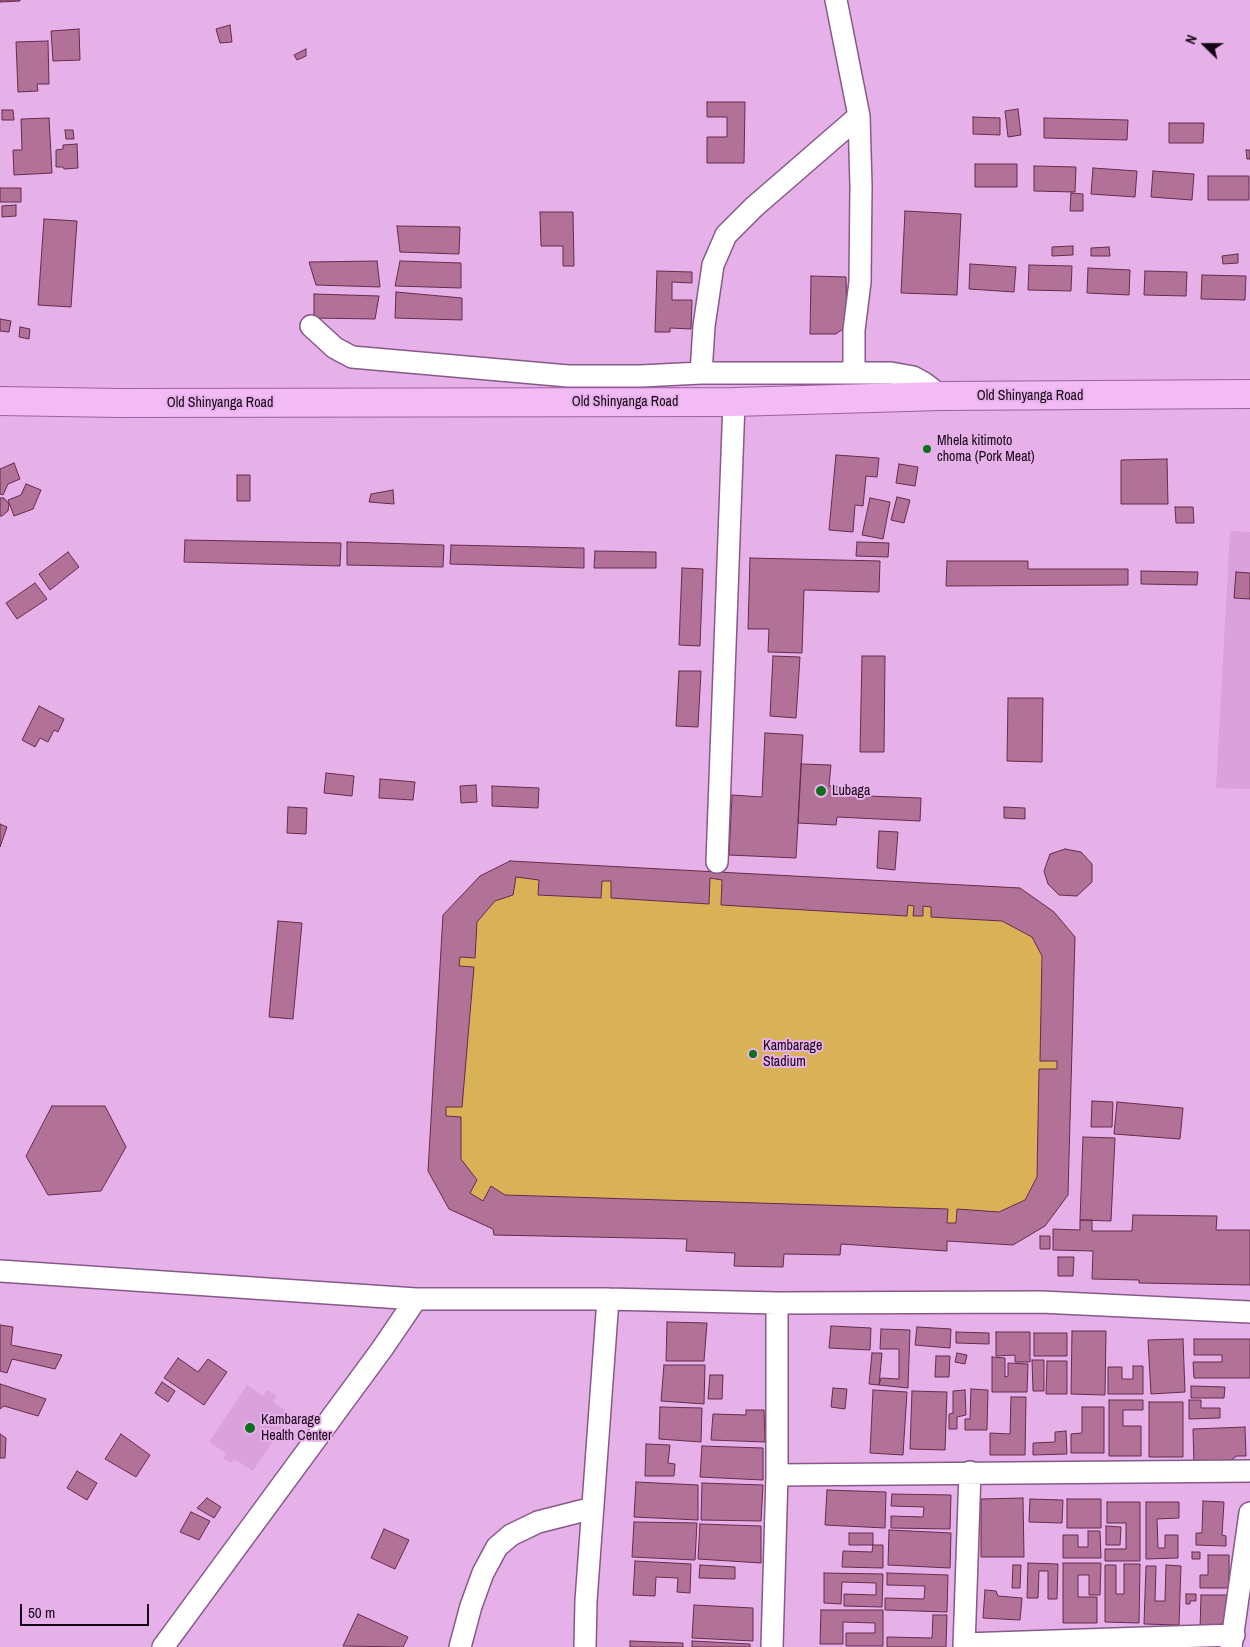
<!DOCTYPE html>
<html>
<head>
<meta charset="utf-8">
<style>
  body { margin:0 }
  #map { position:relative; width:1250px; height:1647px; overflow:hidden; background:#e6b1e8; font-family:"Archivo Narrow",sans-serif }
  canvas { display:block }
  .north { position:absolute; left:1180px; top:20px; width:50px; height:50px; -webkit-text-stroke:4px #e6b1e8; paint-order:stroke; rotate:292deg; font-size:14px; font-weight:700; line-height:20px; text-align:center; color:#150416 }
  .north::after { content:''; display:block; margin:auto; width:18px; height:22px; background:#150416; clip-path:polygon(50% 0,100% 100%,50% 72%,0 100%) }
  .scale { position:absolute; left:20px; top:1604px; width:129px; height:22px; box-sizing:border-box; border:2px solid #150416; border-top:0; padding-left:6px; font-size:15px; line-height:18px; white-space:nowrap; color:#150416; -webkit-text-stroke:4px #e6b1e8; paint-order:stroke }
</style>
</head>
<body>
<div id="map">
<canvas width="1250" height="1647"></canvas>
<div class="north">N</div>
<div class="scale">50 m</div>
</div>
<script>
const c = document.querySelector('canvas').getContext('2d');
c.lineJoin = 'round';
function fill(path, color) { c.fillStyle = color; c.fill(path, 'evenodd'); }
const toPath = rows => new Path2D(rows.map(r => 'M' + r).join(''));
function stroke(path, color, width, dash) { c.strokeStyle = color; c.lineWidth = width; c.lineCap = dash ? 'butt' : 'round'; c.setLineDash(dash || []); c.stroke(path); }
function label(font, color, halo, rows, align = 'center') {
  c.font = font + ' "Archivo Narrow",sans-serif'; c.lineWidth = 4; c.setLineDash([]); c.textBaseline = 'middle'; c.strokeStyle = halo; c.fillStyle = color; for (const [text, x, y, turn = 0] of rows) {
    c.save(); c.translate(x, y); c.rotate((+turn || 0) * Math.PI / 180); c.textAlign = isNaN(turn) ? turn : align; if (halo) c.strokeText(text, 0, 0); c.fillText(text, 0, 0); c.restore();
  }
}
const built = toPath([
  [1230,531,1250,532,1250,789,1216,788],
  [247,1385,263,1396,267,1390,277,1396,273,1402,291,1414,253,1471,234,1459,231,1463,223,1458,226,1453,209,1442]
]);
const green = toPath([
  [510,861,1020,888,1054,912,1075,937,1068,1195,1045,1226,1013,1245,948,1241,947,1251,841,1244,840,1255,784,1254,783,1267,734,1266,735,1253,686,1251,687,1239,494,1235,493,1229,428,1171,443,915]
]);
const building = toPath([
  [0,0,20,0,20,1,0,2,0,0],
  [230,25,232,42,220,43,216,29,230,25],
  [79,29,80,60,53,61,51,31,79,29],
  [48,41,49,84,37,84,38,91,18,92,16,42,48,41],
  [306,49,306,56,297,60,294,55,306,49],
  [707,102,745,102,744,163,707,163,707,137,727,137,727,117,707,117,707,102],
  [1018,109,1021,135,1008,137,1005,111,1018,109],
  [2,110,13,110,14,120,2,120,2,110],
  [973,117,1000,118,1000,135,973,134,973,117],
  [49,118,52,173,14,175,13,150,22,150,21,119,49,118],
  [1044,118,1128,120,1127,140,1044,138,1044,118],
  [1169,123,1204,123,1203,143,1169,143,1169,123],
  [65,130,73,130,74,139,66,139,65,130],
  [77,144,78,168,64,169,63,167,56,167,56,150,63,149,63,145,77,144],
  [1246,150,1250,150,1250,159,1247,159,1246,150],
  [975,164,1017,164,1017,187,975,187,975,164],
  [1034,166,1076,167,1075,192,1034,191,1034,166],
  [1093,168,1137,171,1135,197,1091,194,1093,168],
  [1153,171,1194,174,1192,200,1151,197,1153,171],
  [1208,176,1249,176,1249,200,1208,200,1208,176],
  [0,188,21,188,21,202,0,202,0,188],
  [1071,193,1083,194,1083,211,1070,211,1071,193],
  [16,205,16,216,2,217,2,206,16,205],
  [905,211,961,214,957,295,901,293,905,211],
  [540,212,573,212,574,266,563,266,563,246,541,246,540,212],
  [44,219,77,221,71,307,38,305,44,219],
  [397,226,460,227,459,254,400,252,397,226],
  [1073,246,1073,255,1052,256,1052,247,1073,246],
  [1109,247,1110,256,1091,256,1091,248,1109,247],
  [1238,254,1238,263,1223,264,1222,256,1238,254],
  [377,261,380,287,316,285,309,262,377,261],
  [400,261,461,263,461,288,395,286,400,261],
  [970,264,1016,267,1014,292,969,289,970,264],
  [1029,265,1072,266,1071,291,1028,290,1029,265],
  [1088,268,1130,270,1129,295,1087,293,1088,268],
  [657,271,692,272,692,283,672,282,672,300,692,300,691,329,670,328,670,332,655,332,657,271],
  [1145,271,1187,272,1186,296,1144,295,1145,271],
  [1202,275,1246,276,1245,300,1201,299,1202,275],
  [811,276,846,277,847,326,836,334,810,334,811,276],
  [396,292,462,298,462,320,395,318,396,292],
  [314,294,379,296,375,319,314,318,314,294],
  [0,319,11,321,9,332,0,331,0,319],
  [20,327,30,329,29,339,19,337,20,327],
  [836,455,879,458,877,477,866,476,863,506,855,505,853,532,829,530,836,455],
  [1167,459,1168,504,1121,504,1121,460,1167,459],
  [14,463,20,479,8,484,3,495,0,494,0,469,14,463],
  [899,464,918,467,915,486,896,483,899,464],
  [237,475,250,475,250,501,237,501,237,475],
  [26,484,41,490,33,509,14,516,8,500,21,495,26,484],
  [393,490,394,504,369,502,371,494,393,490],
  [897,497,910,500,904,523,891,520,897,497],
  [0,498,4,498,9,504,8,511,2,516,0,516,0,498],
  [870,498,890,502,883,539,862,535,870,498],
  [1175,507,1193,507,1194,523,1176,523,1175,507],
  [185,540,341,543,340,566,184,562,185,540],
  [347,542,444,545,443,567,347,565,347,542],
  [857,542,889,543,888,557,856,556,857,542],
  [451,545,584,548,584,568,450,564,451,545],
  [595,551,656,552,656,568,594,568,595,551],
  [68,552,79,567,50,590,39,574,68,552],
  [750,558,880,561,879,592,804,590,802,653,768,652,769,629,748,629,750,558],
  [947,561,1028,561,1028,569,1128,569,1128,585,946,586,947,561],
  [682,568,703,569,700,646,679,645,682,568],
  [1141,571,1198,572,1197,585,1141,584,1141,571],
  [1236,572,1250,573,1250,599,1234,598,1236,572],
  [35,583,47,599,17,619,6,603,35,583],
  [773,656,800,657,796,718,770,716,773,656],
  [862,656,885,656,884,752,860,752,862,656],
  [679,671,701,671,698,727,676,726,679,671],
  [1008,698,1043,698,1042,762,1007,761,1008,698],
  [39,706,64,719,58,732,54,730,48,742,40,738,35,747,22,740,39,706],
  [765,733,803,735,796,858,729,855,732,795,762,797,765,733],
  [801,764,831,765,829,786,841,787,841,795,921,798,920,821,837,817,836,825,798,823,801,764],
  [326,773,354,776,352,796,324,793,326,773],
  [380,779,415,782,413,800,379,798,380,779],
  [476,785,477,802,461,803,460,786,476,785],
  [492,786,539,788,538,808,492,806,492,786],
  [288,807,307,808,306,834,287,833,288,807],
  [1004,807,1025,808,1025,819,1004,818,1004,807],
  [0,824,7,827,0,847,0,824],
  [879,831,898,832,895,870,877,868,879,831],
  [1065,849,1081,852,1092,864,1092,882,1077,896,1059,895,1048,884,1044,871,1050,854,1065,849],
  [510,861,1020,888,1054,912,1075,937,1068,1195,1045,1226,1013,1245,947,1241,947,1251,841,1244,840,1255,784,1254,783,1267,734,1266,735,1253,686,1251,687,1239,494,1235,493,1229,449,1209,428,1171,443,915,480,876,510,861],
  [516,877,539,880,538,895,601,898,602,881,611,881,611,898,709,904,710,878,722,880,721,905,907,916,908,905,914,906,913,916,923,916,923,906,931,907,931,917,1002,921,1032,937,1042,956,1040,1061,1057,1061,1057,1069,1039,1069,1037,1177,1025,1200,999,1212,957,1209,956,1223,947,1223,948,1209,505,1195,491,1186,483,1201,470,1193,477,1180,461,1159,461,1117,446,1116,446,1107,462,1107,474,967,459,966,460,957,475,958,477,922,495,901,513,895,516,877],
  [278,921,302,923,293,1019,269,1017,278,921],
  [1092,1101,1113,1102,1112,1127,1091,1127,1092,1101],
  [1117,1102,1183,1108,1180,1139,1114,1134,1117,1102],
  [52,1106,105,1106,126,1147,101,1191,48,1195,26,1156,52,1106],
  [1083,1137,1115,1138,1111,1221,1080,1220,1083,1137],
  [1133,1215,1217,1216,1216,1230,1250,1230,1250,1285,1139,1283,1139,1280,1092,1279,1093,1251,1053,1250,1053,1229,1080,1230,1080,1220,1092,1220,1092,1231,1132,1231,1133,1215],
  [1040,1236,1050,1236,1050,1249,1040,1249,1040,1236],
  [1058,1257,1074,1257,1073,1276,1058,1276,1058,1257],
  [667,1322,707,1323,704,1361,666,1361,667,1322],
  [0,1325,13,1327,11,1345,62,1355,55,1369,12,1359,7,1373,0,1371,0,1325],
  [831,1326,871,1328,870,1350,829,1348,831,1326],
  [917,1327,951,1329,950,1348,915,1345,917,1327],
  [881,1329,910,1330,908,1388,879,1385,881,1378,899,1379,899,1349,880,1349,881,1329],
  [1072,1331,1106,1331,1105,1395,1071,1394,1072,1331],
  [956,1332,989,1333,989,1344,956,1343,956,1332],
  [996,1332,1030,1332,1030,1362,1015,1362,1015,1355,996,1356,996,1332],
  [1034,1333,1067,1333,1067,1356,1034,1356,1034,1333],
  [1183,1339,1185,1392,1151,1394,1148,1340,1183,1339],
  [1194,1339,1250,1339,1250,1378,1194,1378,1193,1362,1222,1362,1222,1355,1194,1355,1194,1339],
  [872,1353,882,1353,879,1385,869,1384,872,1353],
  [957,1353,967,1355,965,1364,955,1362,957,1353],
  [936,1356,950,1356,949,1377,935,1377,936,1356],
  [992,1357,1005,1358,1005,1377,1008,1376,1008,1363,1028,1364,1027,1392,992,1392,992,1357],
  [178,1358,198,1372,208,1359,227,1372,204,1405,164,1378,178,1358],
  [1032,1360,1044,1360,1044,1391,1033,1391,1032,1360],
  [1047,1361,1067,1361,1067,1394,1046,1394,1047,1361],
  [664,1365,705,1365,704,1404,661,1401,664,1365],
  [1133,1366,1143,1366,1143,1394,1108,1394,1108,1367,1122,1367,1122,1379,1133,1379,1133,1366],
  [710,1375,723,1375,722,1399,708,1399,710,1375],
  [162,1382,175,1391,168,1402,155,1393,162,1382],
  [0,1384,46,1399,38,1416,4,1406,0,1409,0,1384],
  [1191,1386,1225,1387,1224,1398,1191,1398,1191,1386],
  [833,1388,847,1389,845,1409,831,1407,833,1388],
  [971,1389,988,1390,987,1430,965,1430,965,1419,970,1419,971,1389],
  [873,1390,907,1392,903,1455,870,1453,873,1390],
  [965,1390,966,1415,957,1417,957,1429,949,1429,949,1414,953,1413,953,1391,965,1390],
  [912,1391,947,1392,945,1450,910,1449,912,1391],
  [1011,1397,1026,1397,1025,1455,990,1455,990,1433,1010,1434,1011,1397],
  [1109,1400,1143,1400,1143,1410,1123,1410,1123,1426,1141,1426,1141,1456,1109,1456,1109,1400],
  [1189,1400,1201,1400,1201,1408,1220,1408,1220,1418,1189,1419,1189,1400],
  [1149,1402,1183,1402,1183,1457,1149,1457,1149,1402],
  [660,1407,702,1408,701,1442,659,1439,660,1407],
  [1082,1407,1104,1407,1104,1453,1071,1453,1071,1434,1082,1433,1082,1407],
  [746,1410,764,1410,765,1442,711,1440,713,1414,746,1415,746,1410],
  [1245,1427,1246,1456,1237,1456,1223,1465,1194,1466,1193,1429,1245,1427],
  [1066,1431,1067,1454,1033,1455,1033,1443,1055,1442,1055,1432,1066,1431],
  [0,1434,6,1438,5,1458,0,1458,0,1434],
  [121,1434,150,1455,136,1477,105,1459,121,1434],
  [646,1444,670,1445,668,1463,675,1464,674,1476,645,1476,646,1444],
  [702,1446,763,1448,763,1480,700,1477,702,1446],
  [77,1471,97,1483,87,1500,67,1488,77,1471],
  [636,1482,698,1485,698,1520,634,1517,636,1482],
  [702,1483,763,1485,761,1521,701,1520,702,1483],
  [827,1490,886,1492,885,1528,825,1525,827,1490],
  [892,1494,951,1495,950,1529,891,1528,891,1516,923,1517,924,1507,891,1506,892,1494],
  [207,1498,221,1507,214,1518,197,1508,207,1498],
  [1023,1498,1024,1557,981,1557,981,1499,1023,1498],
  [1030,1499,1063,1500,1062,1523,1029,1522,1030,1499],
  [1067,1499,1101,1499,1101,1528,1067,1528,1067,1499],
  [1203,1501,1224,1502,1222,1535,1226,1536,1226,1546,1196,1545,1196,1533,1202,1533,1203,1501],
  [1107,1502,1140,1502,1140,1561,1105,1561,1105,1549,1126,1549,1126,1523,1107,1523,1107,1502],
  [1146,1502,1179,1502,1179,1518,1157,1519,1158,1548,1165,1548,1165,1535,1178,1535,1178,1558,1146,1559,1146,1502],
  [191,1512,210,1521,199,1540,180,1532,191,1512],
  [634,1522,697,1523,695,1560,632,1557,634,1522],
  [700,1524,761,1526,761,1563,698,1559,700,1524],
  [1106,1526,1121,1527,1120,1545,1106,1545,1106,1526],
  [384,1529,409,1540,395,1569,371,1558,384,1529],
  [889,1530,951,1533,950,1568,888,1565,889,1530],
  [1088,1531,1100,1531,1101,1558,1063,1558,1063,1535,1078,1535,1078,1547,1088,1547,1088,1531],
  [849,1533,873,1533,873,1545,849,1545,849,1533],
  [873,1545,883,1545,883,1568,842,1567,843,1551,872,1552,873,1545],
  [1192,1552,1200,1552,1200,1559,1192,1559,1192,1552],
  [1208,1555,1229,1555,1229,1588,1200,1588,1200,1575,1208,1575,1208,1555],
  [635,1561,691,1564,690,1593,677,1592,678,1578,656,1577,655,1596,633,1595,635,1561],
  [1028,1563,1058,1564,1057,1599,1048,1599,1048,1571,1039,1571,1038,1598,1027,1598,1028,1563],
  [1063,1563,1101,1563,1100,1595,1089,1595,1089,1575,1078,1575,1078,1597,1097,1597,1097,1623,1063,1623,1063,1563],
  [1124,1564,1140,1564,1139,1623,1105,1622,1105,1565,1116,1565,1116,1594,1124,1594,1124,1564],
  [700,1565,735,1567,735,1579,699,1578,700,1565],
  [1013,1565,1021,1565,1020,1588,1012,1588,1013,1565],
  [1166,1565,1181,1566,1179,1625,1144,1624,1146,1566,1156,1566,1155,1601,1165,1601,1166,1565],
  [824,1573,883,1574,882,1607,844,1606,844,1594,876,1595,876,1583,842,1582,841,1604,824,1603,824,1573],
  [887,1573,948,1575,947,1612,885,1610,885,1598,924,1599,925,1586,887,1585,887,1573],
  [985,1590,996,1591,998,1596,1022,1598,1020,1620,983,1618,985,1590],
  [1186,1594,1196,1594,1196,1601,1190,1601,1190,1604,1186,1604,1186,1594],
  [1201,1595,1231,1595,1225,1620,1216,1631,1200,1630,1201,1595],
  [694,1605,753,1608,753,1641,692,1638,694,1605],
  [821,1610,883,1610,883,1646,846,1646,846,1633,875,1633,875,1623,843,1622,843,1644,820,1644,821,1610],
  [358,1614,408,1637,403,1647,343,1646,358,1614],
  [933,1615,947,1615,946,1647,887,1647,887,1637,932,1638,933,1615],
  [630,1641,683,1643,683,1647,630,1647,630,1641],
  [692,1641,750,1644,750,1647,692,1647,692,1641]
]);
const minor = toPath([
  [836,0,859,116,861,186,860,282,854,330,854,373],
  [311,326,335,348,352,357,568,376,641,376,701,373,891,373,913,377,924,383,941,396],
  [701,373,704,326,713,265,726,235,754,207,859,116],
  [717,862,734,402],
  [0,1271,416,1299,608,1299,777,1303,1041,1302,1250,1312],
  [777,1475,1250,1471],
  [964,1644,1234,1635],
  [163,1647,382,1349,416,1299],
  [460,1647,471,1606,483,1573,497,1547,511,1535,538,1522,593,1508],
  [585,1647,586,1601,608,1299],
  [772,1647,777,1475,777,1303],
  [964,1647,970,1472],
  [1231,1647,1250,1513]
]);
const major = toPath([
  [0,401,119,403,734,402,941,396,1250,394]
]);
const markers = [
  [927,449,5,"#0c6f1e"],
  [821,791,6,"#0c6f1e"],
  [753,1054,5,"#0c6f1e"],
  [250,1428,6,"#0c6f1e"]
];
const streetNames = [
  ["Old Shinyanga Road",1030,396],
  ["Old Shinyanga Road",625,402],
  ["Old Shinyanga Road",220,403]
];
const poiNames = [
  ["Mhela kitimoto",937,441],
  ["choma (Pork Meat)",937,457],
  ["Lubaga",832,791],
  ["Kambarage",763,1046],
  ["Stadium",763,1062],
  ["Kambarage",261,1420],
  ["Health Center",261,1436]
];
fill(built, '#daa1dd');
fill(green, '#d9b157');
fill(building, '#b27196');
stroke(building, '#652b4e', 1);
stroke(minor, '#87588a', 24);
stroke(major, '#9f5ea4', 30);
stroke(minor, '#fff', 21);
stroke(major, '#f2bbf6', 28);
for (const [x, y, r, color] of markers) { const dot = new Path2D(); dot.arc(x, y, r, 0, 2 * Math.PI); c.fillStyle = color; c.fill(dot); stroke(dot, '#e6b1e8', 2); }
label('14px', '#150416', '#e6b1e8', streetNames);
label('14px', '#150416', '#e6b1e8', poiNames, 'left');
</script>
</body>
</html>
